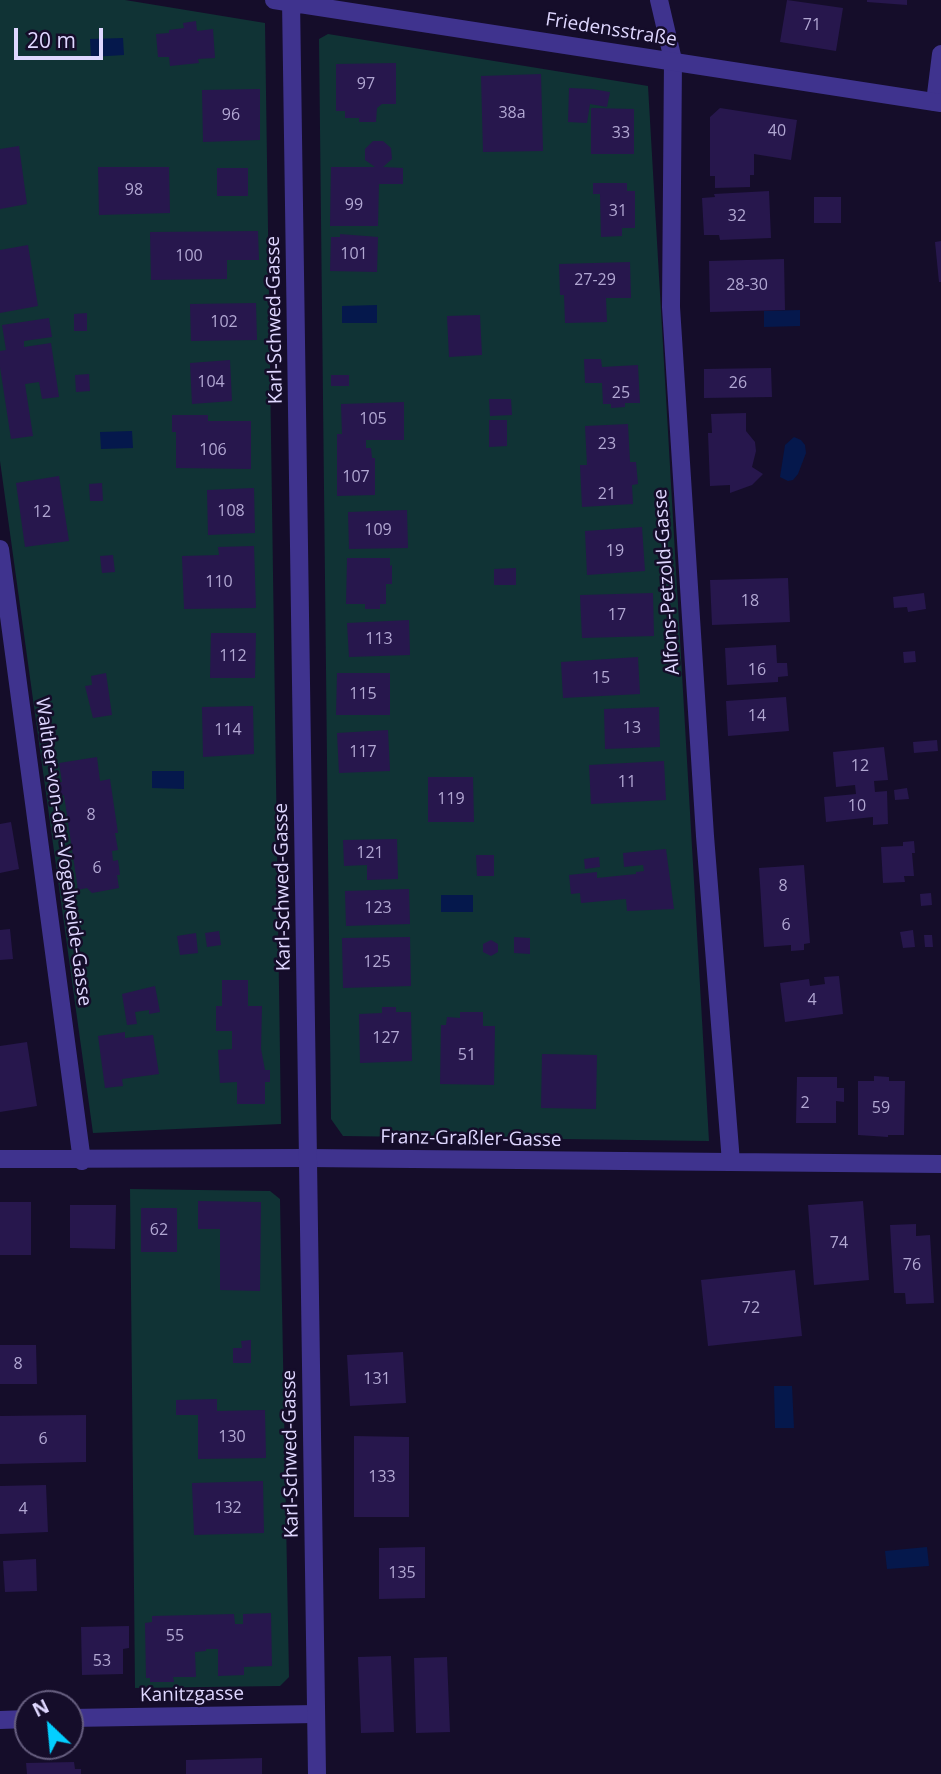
<!DOCTYPE html>
<html>
<head>
<meta charset="utf-8">
<style>
  body { margin:0 }
  #map { position:relative; width:941px; height:1774px; overflow:hidden; background:#150d2a; font-family:"Open Sans",sans-serif }
  canvas { display:block }
  .north { position:absolute; left:14px; top:1690px; width:70px; height:70px; box-sizing:border-box; background:#150d2a; border:2px solid #665e7f; border-radius:50%; rotate:334deg; font-size:19px; font-weight:700; line-height:28px; text-align:center; color:#dfd7ff }
  .north::after { content:''; display:block; margin:auto; width:24px; height:32px; background:#03cfff; clip-path:polygon(50% 0,100% 100%,50% 72%,0 100%) }
  .scale { position:absolute; left:14px; top:28px; width:89px; height:32px; box-sizing:border-box; border:4px solid #dfd7ff; border-top:0; padding-left:9px; font-size:21px; line-height:24px; white-space:nowrap; color:#dfd7ff; -webkit-text-stroke:5px #150d2a; paint-order:stroke }
</style>
</head>
<body>
<div id="map">
<canvas width="941" height="1774"></canvas>
<div class="north">N</div>
<div class="scale">20 m</div>
</div>
<script>
const c = document.querySelector('canvas').getContext('2d');
c.lineJoin = 'round';
function fill(path, color) { c.fillStyle = color; c.fill(path, 'evenodd'); }
const toPath = rows => new Path2D(rows.map(r => 'M' + r).join(''));
function stroke(path, color, width, dash) { c.strokeStyle = color; c.lineWidth = width; c.lineCap = dash ? 'butt' : 'round'; c.setLineDash(dash || []); c.stroke(path); }
function label(font, color, halo, rows, align = 'center') {
  c.font = font + ' "Open Sans",sans-serif'; c.lineWidth = 5; c.setLineDash([]); c.textBaseline = 'middle'; c.strokeStyle = halo; c.fillStyle = color; for (const [text, x, y, turn = 0] of rows) {
    c.save(); c.translate(x, y); c.rotate((+turn || 0) * Math.PI / 180); c.textAlign = isNaN(turn) ? turn : align; if (halo) c.strokeText(text, 0, 0); c.fillText(text, 0, 0); c.restore();
  }
}
const green = toPath([
  [0,0,125,0,265,23,281,1124,93,1133,0,461],
  [328,34,648,86,709,1141,343,1136,331,1119,319,39],
  [130,1189,270,1191,280,1199,289,1677,280,1686,135,1688]
]);
const water = toPath([
  [123,38,124,55,91,57,90,39],
  [377,305,377,323,342,323,342,306],
  [800,310,800,326,764,327,764,311],
  [132,431,133,448,101,449,100,432],
  [794,437,801,440,805,445,806,453,798,474,793,480,788,481,780,477,785,445],
  [152,771,184,771,184,789,152,788],
  [441,895,473,895,473,912,441,912],
  [774,1386,792,1386,794,1428,775,1428],
  [927,1547,929,1566,887,1569,885,1551]
]);
const building = toPath([
  [787,0,843,8,836,51,780,42],
  [867,0,907,0,907,5,867,2],
  [196,21,197,31,213,29,215,58,198,59,199,63,170,66,169,57,158,57,156,34,169,33,169,30,184,28,183,23],
  [396,63,396,104,382,104,377,108,376,122,359,122,359,118,345,118,345,111,336,111,336,64],
  [541,74,543,151,483,152,481,76],
  [569,88,592,89,610,92,607,107,590,104,587,123,568,122],
  [260,89,260,140,203,142,202,90],
  [591,108,634,109,634,154,591,154],
  [720,108,797,120,791,160,754,154,754,175,750,175,750,187,715,188,715,176,710,176,710,117],
  [373,141,383,141,391,148,392,159,383,167,403,168,403,184,379,184,378,226,330,226,331,167,375,167,365,160,365,149],
  [19,146,27,204,0,209,0,149],
  [98,167,169,167,170,213,99,215],
  [217,168,248,168,248,196,217,196],
  [593,183,627,183,627,191,635,191,635,228,622,228,622,236,601,237,600,194,593,194],
  [769,191,771,238,720,240,719,235,704,235,702,198,715,197,714,194],
  [814,197,841,197,841,223,814,223],
  [258,231,259,260,227,260,227,279,151,280,150,232],
  [340,234,378,237,377,272,330,271,331,237,340,237],
  [941,241,941,282,939,282,935,242],
  [28,245,38,306,0,313,0,250],
  [784,259,785,310,710,312,709,261],
  [630,262,631,298,606,298,607,322,565,323,564,295,560,295,559,264],
  [256,303,257,340,191,341,190,304],
  [87,313,87,331,74,331,74,314],
  [480,315,482,355,449,357,447,316],
  [49,318,52,337,24,341,24,347,51,343,59,397,42,399,39,382,25,384,33,436,11,439,0,367,0,351,6,350,2,325],
  [584,359,601,359,602,367,638,365,640,403,625,403,625,407,611,408,611,404,603,404,602,383,585,383],
  [230,360,232,401,192,404,190,363],
  [771,368,772,397,704,398,704,369],
  [89,374,90,391,76,392,75,375],
  [331,375,349,375,349,386,331,386],
  [489,399,511,399,512,415,490,416],
  [404,402,404,440,366,440,366,448,371,448,372,458,375,458,375,495,337,496,337,434,342,434,341,404],
  [746,413,746,431,755,442,756,451,752,467,763,474,752,485,730,493,730,485,710,486,708,433,712,433,711,414],
  [172,415,208,415,208,421,251,421,251,469,176,468,176,432,172,432],
  [489,420,507,420,507,446,489,447],
  [628,424,630,462,636,462,638,484,632,485,633,504,582,507,580,465,587,465,585,426],
  [59,476,69,541,25,547,16,483],
  [102,483,103,501,90,501,89,484],
  [254,488,255,533,208,535,207,490],
  [407,510,408,548,349,549,348,512],
  [642,527,645,571,587,575,585,531],
  [254,546,256,608,184,609,182,556,219,555,218,547],
  [113,555,115,572,102,573,100,556],
  [347,558,390,558,390,566,392,565,392,584,386,584,386,604,380,604,380,609,365,609,365,604,346,604],
  [516,568,516,585,494,585,494,569],
  [788,578,790,622,712,625,710,580],
  [653,593,654,636,582,638,580,595],
  [924,593,926,609,908,612,907,607,894,608,893,597],
  [409,620,410,655,349,657,347,623],
  [211,633,256,633,255,678,210,678],
  [776,645,777,663,787,663,788,676,778,677,778,682,727,685,725,648],
  [915,651,916,662,904,663,903,652],
  [638,657,640,694,563,698,561,662],
  [106,673,112,715,93,718,85,686,92,685,91,676],
  [337,673,390,673,390,715,336,715],
  [786,697,789,731,728,736,726,701],
  [253,706,254,754,203,757,202,707],
  [659,707,660,747,605,749,604,709],
  [388,730,390,771,339,773,337,733],
  [937,740,938,751,914,753,913,742],
  [884,747,888,780,874,781,875,792,887,791,888,824,873,825,873,817,826,822,824,797,856,794,855,785,836,787,833,752],
  [97,757,100,781,110,779,118,833,115,833,118,850,112,851,113,861,118,860,120,875,117,875,119,888,92,893,87,888,78,890,64,795,57,797,55,783,62,782,59,763],
  [664,761,666,800,591,804,589,765],
  [428,777,473,777,474,822,428,822],
  [907,788,909,799,895,800,894,790],
  [11,822,19,869,0,873,0,824],
  [397,839,398,879,367,880,367,865,344,866,343,840],
  [914,841,915,853,912,853,914,876,904,876,905,882,883,883,881,847,903,846,903,842],
  [666,849,674,909,627,911,626,899,581,903,580,893,571,894,569,875,597,872,597,878,636,874,636,872,644,871,643,865,624,867,623,853],
  [476,855,494,855,494,876,477,876],
  [599,857,600,867,585,869,584,859],
  [804,865,810,943,804,944,804,950,791,951,791,945,764,947,759,868],
  [409,889,410,924,346,926,345,891],
  [931,893,932,905,921,906,920,894],
  [10,929,13,959,0,960,0,930],
  [913,930,915,947,903,948,900,932],
  [219,931,221,945,207,947,205,933],
  [196,933,198,953,180,955,177,936],
  [924,935,932,935,933,947,925,947],
  [410,937,411,986,343,988,342,938],
  [514,937,530,938,530,954,514,953],
  [491,940,498,944,498,952,491,956,483,952,483,944],
  [839,976,843,1014,785,1022,780,983,809,979,810,986,825,984,824,977],
  [222,980,248,980,248,1006,262,1006,261,1049,265,1070,270,1070,270,1082,265,1082,265,1104,237,1104,237,1082,220,1083,218,1050,232,1049,232,1031,216,1031,216,1006,222,1006],
  [155,986,160,1012,149,1014,149,1010,135,1012,137,1024,127,1025,122,994],
  [382,1007,396,1007,396,1012,411,1012,412,1061,360,1063,359,1014,382,1013],
  [460,1012,483,1012,483,1026,495,1026,494,1085,440,1084,441,1025,446,1025,447,1017,460,1018],
  [125,1032,125,1038,153,1035,159,1074,122,1079,123,1086,105,1088,98,1036],
  [27,1042,37,1106,0,1112,0,1046],
  [542,1054,597,1055,596,1109,541,1108],
  [874,1076,889,1077,889,1081,905,1081,904,1135,888,1135,888,1137,858,1135,858,1081,874,1081],
  [797,1077,837,1077,837,1088,844,1088,844,1102,836,1101,836,1123,796,1123],
  [198,1201,261,1202,260,1291,220,1290,220,1229,198,1229],
  [863,1201,869,1280,814,1285,808,1205],
  [0,1202,31,1202,31,1255,0,1255],
  [70,1205,116,1205,115,1249,70,1248],
  [141,1208,177,1208,177,1252,141,1252],
  [916,1224,916,1236,930,1235,934,1303,906,1304,905,1293,894,1293,890,1225],
  [795,1270,802,1336,708,1346,701,1280],
  [251,1340,251,1363,233,1363,233,1348,242,1348,241,1341],
  [0,1345,36,1345,37,1384,0,1384],
  [403,1352,406,1403,350,1406,347,1355],
  [217,1399,217,1411,265,1410,266,1458,198,1459,198,1415,176,1415,176,1400],
  [86,1415,86,1462,0,1464,0,1416],
  [354,1436,409,1437,409,1517,354,1517],
  [263,1481,264,1533,194,1535,192,1483],
  [46,1485,48,1532,0,1534,0,1486],
  [425,1547,425,1598,379,1599,379,1548],
  [36,1559,37,1591,5,1592,3,1561],
  [271,1613,272,1666,244,1667,244,1675,218,1676,218,1649,206,1649,206,1651,195,1652,196,1677,173,1677,174,1682,150,1682,150,1678,146,1678,145,1623,152,1622,152,1616,234,1614,235,1624,243,1624,243,1614],
  [129,1626,129,1648,123,1649,123,1674,82,1675,81,1627],
  [391,1656,394,1732,361,1733,358,1657],
  [447,1657,450,1732,416,1733,414,1658],
  [262,1758,262,1774,186,1774,186,1760],
  [74,1762,75,1769,81,1769,81,1774,27,1774,26,1763]
]);
const minor = toPath([
  [659,0,673,60,671,307,705,836,731,1162],
  [935,102,941,54],
  [0,549,82,1161],
  [0,1159,307,1158,941,1164],
  [70,1718,316,1714],
  [0,1720,28,1719]
]);
const tertiary = toPath([
  [274,0,941,103],
  [291,0,317,1774]
]);
const numberNames = [
  ["71",812,25],
  ["97",366,84],
  ["38a",512,113],
  ["96",231,115],
  ["40",777,131],
  ["33",621,133],
  ["98",134,190],
  ["99",354,205],
  ["31",618,211],
  ["32",737,216],
  ["101",354,254],
  ["100",189,256],
  ["27-29",595,280],
  ["28-30",747,285],
  ["102",224,322],
  ["104",211,382],
  ["26",738,383],
  ["25",621,393],
  ["105",373,419],
  ["23",607,444],
  ["106",213,450],
  ["107",356,477],
  ["21",607,494],
  ["108",231,511],
  ["12",42,512],
  ["109",378,530],
  ["19",615,551],
  ["110",219,582],
  ["18",750,601],
  ["17",617,615],
  ["113",379,639],
  ["112",233,656],
  ["16",757,670],
  ["15",601,678],
  ["115",363,694],
  ["14",757,716],
  ["13",632,728],
  ["114",228,730],
  ["117",363,752],
  ["12",860,766],
  ["11",627,782],
  ["119",451,799],
  ["10",857,806],
  ["8",91,815],
  ["121",370,853],
  ["6",97,868],
  ["8",783,886],
  ["123",378,908],
  ["6",786,925],
  ["125",377,962],
  ["4",812,1000],
  ["127",386,1038],
  ["51",467,1055],
  ["2",805,1103],
  ["59",881,1108],
  ["62",159,1230],
  ["74",839,1243],
  ["76",912,1265],
  ["72",751,1308],
  ["8",18,1364],
  ["131",377,1379],
  ["130",232,1437],
  ["6",43,1439],
  ["133",382,1477],
  ["132",228,1508],
  ["4",23,1509],
  ["135",402,1573],
  ["55",175,1636],
  ["53",102,1661]
];
const streetNames = [
  ["Friedensstraße",611,30,9],
  ["Karl-Schwed-Gasse",275,320,-91],
  ["Alfons-Petzold-Gasse",667,582,-94],
  ["Walther-von-der-Vogelweide-Gasse",63,852,82],
  ["Karl-Schwed-Gasse",283,887,-91],
  ["Franz-Graßler-Gasse",471,1139,1],
  ["Karl-Schwed-Gasse",291,1454,-91],
  ["Kanitzgasse",192,1695,-1]
];
fill(green, '#103335');
fill(water, '#05184c');
fill(building, '#27174d');
stroke(minor, '#3f338e', 18);
stroke(tertiary, '#3f338e', 18);
label('16px', '#b1a7d2', null, numberNames);
label('19px', '#dfd7ff', '#150d2a', streetNames);
</script>
</body>
</html>
